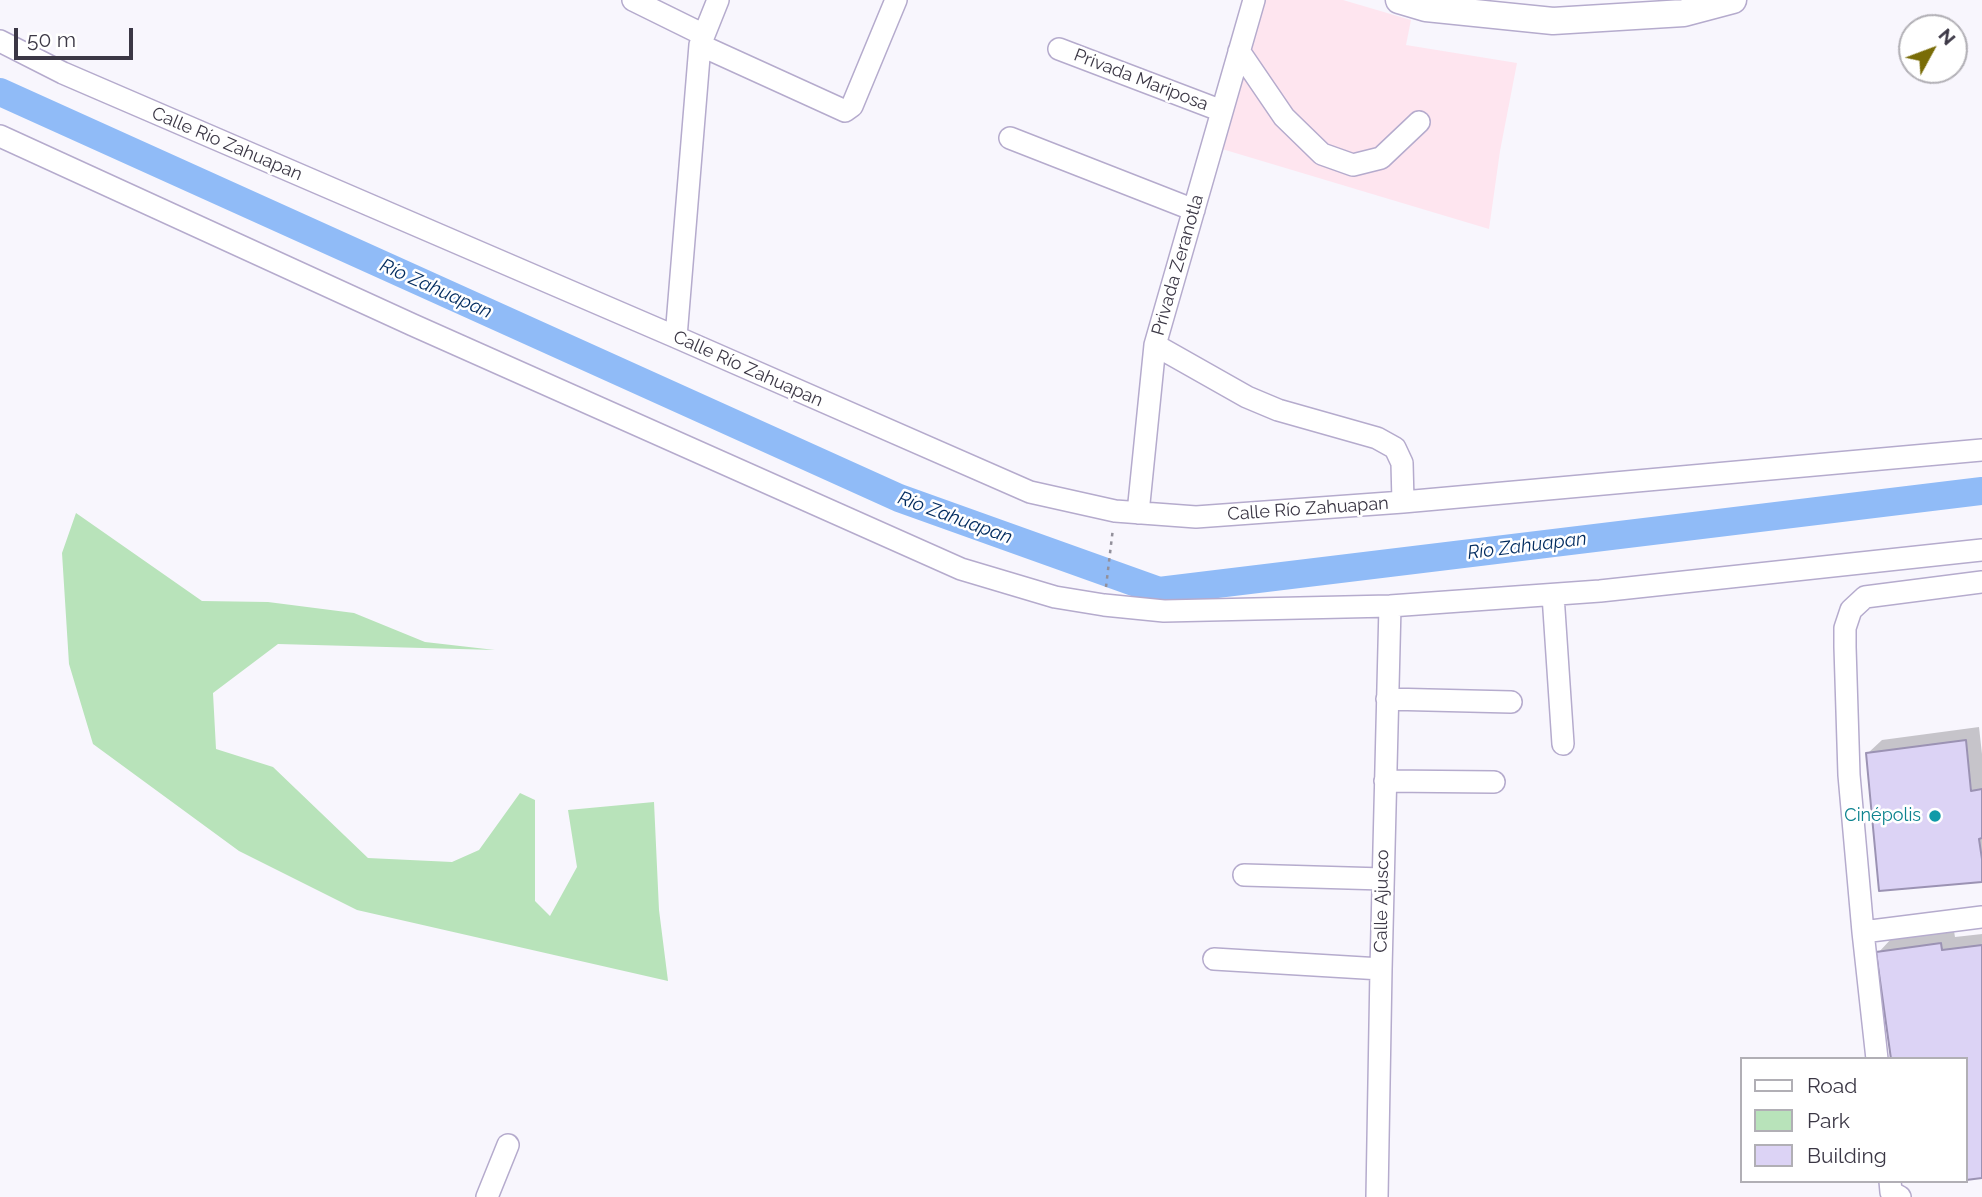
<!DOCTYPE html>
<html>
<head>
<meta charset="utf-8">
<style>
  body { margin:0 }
  #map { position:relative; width:1982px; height:1197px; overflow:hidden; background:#f8f6fd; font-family:Raleway,sans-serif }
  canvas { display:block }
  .legend { position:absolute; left:1740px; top:1057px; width:228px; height:126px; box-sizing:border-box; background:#fff; border:2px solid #b1afb5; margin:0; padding:9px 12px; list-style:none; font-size:21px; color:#3b3745 }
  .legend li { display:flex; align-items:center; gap:14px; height:35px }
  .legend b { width:35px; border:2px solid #b1afb5 }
  .north { position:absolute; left:1898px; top:14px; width:70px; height:70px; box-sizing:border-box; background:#fff; border:2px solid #b1afb5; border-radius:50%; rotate:49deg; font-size:19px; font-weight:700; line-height:28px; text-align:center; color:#3b3745 }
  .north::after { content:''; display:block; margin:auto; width:24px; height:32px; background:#796c07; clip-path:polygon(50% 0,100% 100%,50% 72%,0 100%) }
  .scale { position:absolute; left:14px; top:28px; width:119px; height:32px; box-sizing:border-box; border:4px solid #3b3745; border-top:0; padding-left:9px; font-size:21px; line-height:24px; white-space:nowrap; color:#3b3745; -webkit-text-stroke:5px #fff; paint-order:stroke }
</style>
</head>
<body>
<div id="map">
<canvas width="1982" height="1197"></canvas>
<ul class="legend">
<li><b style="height:9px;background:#fff"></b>Road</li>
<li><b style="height:19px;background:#b8e3ba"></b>Park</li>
<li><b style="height:19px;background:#dcd3f5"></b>Building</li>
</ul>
<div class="north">N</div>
<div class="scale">50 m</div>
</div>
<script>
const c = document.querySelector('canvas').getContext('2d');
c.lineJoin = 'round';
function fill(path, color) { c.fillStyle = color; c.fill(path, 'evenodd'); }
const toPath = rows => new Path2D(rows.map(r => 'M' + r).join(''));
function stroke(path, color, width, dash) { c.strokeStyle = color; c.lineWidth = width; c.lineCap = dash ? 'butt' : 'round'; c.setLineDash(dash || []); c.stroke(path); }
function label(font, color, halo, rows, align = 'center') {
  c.font = font + ' Raleway,sans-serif'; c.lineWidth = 5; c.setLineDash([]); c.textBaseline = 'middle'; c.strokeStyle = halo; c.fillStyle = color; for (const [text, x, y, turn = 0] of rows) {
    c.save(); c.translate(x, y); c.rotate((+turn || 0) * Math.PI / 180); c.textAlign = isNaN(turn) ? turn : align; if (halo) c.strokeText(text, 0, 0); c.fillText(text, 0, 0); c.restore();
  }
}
const medical = toPath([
  [1263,0,1343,0,1411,20,1406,45,1517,63,1500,151,1489,229,1222,149]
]);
const green = toPath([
  [76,513,202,601,268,602,354,613,425,642,495,650,278,644,213,693,216,749,273,767,368,858,452,862,479,850,520,793,535,800,535,901,550,916,577,867,568,810,654,802,659,910,668,981,357,910,239,851,93,744,69,664,62,553]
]);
const shadow = toPath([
  [1979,727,1982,754,1982,880,1868,753,1882,740],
  [1954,931,1955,937,1982,934,1982,1176,1966,1059,1878,953,1891,939]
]);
const river = toPath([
  [0,92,899,498,1159,591,1982,491]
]);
const building = toPath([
  [1966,740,1971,791,1982,789,1982,838,1979,839,1982,859,1982,882,1879,891,1866,753,1966,740],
  [1941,943,1942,950,1982,945,1982,1178,1966,1180,1966,1059,1891,1059,1876,952,1941,943]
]);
const path = toPath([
  [1106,587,1113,528]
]);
const minor = toPath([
  [633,0,704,35],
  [0,41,63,73,676,337,1030,492,1115,511,1196,517,1403,502,1982,450],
  [700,45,845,111,852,106,896,0],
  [1059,49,1222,111],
  [1239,51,1284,117,1322,154,1353,165,1381,158,1419,122],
  [0,136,413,325,961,569,1055,597,1104,605,1164,611,1390,606,1600,591,1982,550],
  [1010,138,1194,210],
  [676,337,700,45,718,0],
  [1155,345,1247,397,1278,410,1377,438,1395,448,1402,463,1403,502],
  [1138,513,1155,345,1254,0],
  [1982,582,1865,597,1851,610,1845,628,1845,647,1849,775,1863,932,1982,917],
  [1553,595,1563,744],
  [1387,699,1511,702],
  [1385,781,1494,782],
  [1244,875,1383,879],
  [1863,932,1877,1059],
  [1214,959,1381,969],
  [1890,1181,1891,1192,1900,1197],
  [487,1197,508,1145],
  [1377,1197,1381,969,1390,606]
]);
const major = toPath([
  [1399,0,1426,8,1553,21,1684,13,1733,0]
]);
const markers = [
  [1935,816,7,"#0f9aa8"]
];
const streetNames = [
  ["Privada Mariposa",1141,80,21],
  ["Calle Río Zahuapan",227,144,23],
  ["Privada Zeranotla",1178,265,-74],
  ["Calle Río Zahuapan",748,369,24],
  ["Calle Río Zahuapan",1308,509,-4],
  ["Calle Ajusco",1382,901,-89]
];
const cultureNames = [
  ["Cinépolis",1921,816]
];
const waterNames = [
  ["Río Zahuapan",436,289,24],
  ["Río Zahuapan",955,518,20],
  ["Río Zahuapan",1527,546,-7]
];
fill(medical, '#fee5ef');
fill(green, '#b8e3ba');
fill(shadow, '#0003');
stroke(river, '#90bbf7', 28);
fill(building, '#dcd3f5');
stroke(building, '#9b92b3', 2);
stroke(minor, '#b5abcd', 24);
stroke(major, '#b5abcd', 29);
stroke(path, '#93909b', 2.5, [3.5, 5]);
stroke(minor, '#fff', 21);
stroke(major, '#fff', 26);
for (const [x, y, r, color] of markers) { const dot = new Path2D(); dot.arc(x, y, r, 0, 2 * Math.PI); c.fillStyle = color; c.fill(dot); stroke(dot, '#fff', 2.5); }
label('18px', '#3b3745', '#fff', streetNames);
label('18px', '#0d838f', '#fff', cultureNames, 'right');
label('italic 19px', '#012b5f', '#fff', waterNames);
</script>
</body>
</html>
